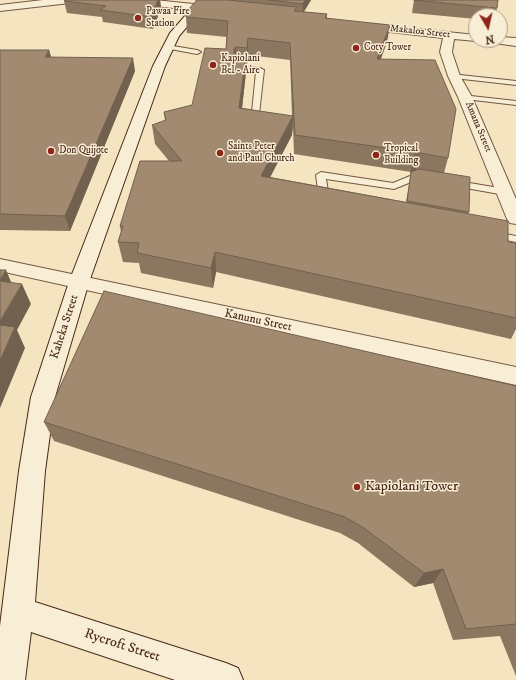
<!DOCTYPE html>
<html>
<head>
<meta charset="utf-8">
<style>
  body { margin:0 }
  #map { position:relative; width:516px; height:680px; overflow:hidden; background:#f4e4bf; font-family:"IM FELL DW Pica",serif }
  canvas { display:block }
  .north { position:absolute; left:468px; top:8px; width:40px; height:40px; box-sizing:border-box; background:#f8edd5; border:1px solid #b29e8a; border-radius:50%; rotate:171deg; font-size:11px; font-weight:700; line-height:16px; text-align:center; color:#49281a }
  .north::after { content:''; display:block; margin:auto; width:14px; height:18px; background:#8f2418; clip-path:polygon(50% 0,100% 100%,50% 72%,0 100%) }
</style>
</head>
<body>
<div id="map">
<canvas width="516" height="680"></canvas>
<div class="north">N</div>
</div>
<script>
const c = document.querySelector('canvas').getContext('2d');
c.lineJoin = 'round';
const toPath = rows => new Path2D(rows.map(r => 'M' + r).join(''));
function stroke(path, color, width, dash) { c.strokeStyle = color; c.lineWidth = width; c.lineCap = dash ? 'butt' : 'round'; c.setLineDash(dash || []); c.stroke(path); }
function fill(path, color) { c.fillStyle = color; c.fill(path, 'evenodd'); }
function label(font, color, halo, rows, align = 'center') {
  c.font = font + ' "IM FELL DW Pica",serif'; c.lineWidth = 3; c.setLineDash([]); c.textBaseline = 'middle'; c.strokeStyle = halo; c.fillStyle = color; for (const [text, x, y, turn = 0] of rows) {
    c.save(); c.translate(x, y); c.rotate((+turn || 0) * Math.PI / 180); c.textAlign = isNaN(turn) ? turn : align; if (halo) c.strokeText(text, 0, 0); c.fillText(text, 0, 0); c.restore();
  }
}
const lane = toPath([
  [167,45,197,50,201,52,197,54,165,48,165,46,167,45],
  [236,66,260,68,264,70,259,114,253,114,252,112,256,72,236,70,236,66],
  [451,74,516,81,516,85,454,78,450,76,451,74],
  [462,95,516,101,516,105,465,99,461,97,462,95],
  [321,172,393,183,415,174,430,177,432,179,427,182,416,180,394,189,326,179,330,204,325,207,320,204,316,175,321,172],
  [452,180,505,189,510,192,505,195,449,185,447,183,452,180],
  [490,231,516,236,516,242,486,236,485,234,486,232,490,231]
]);
const street = toPath([
  [43,0,75,0,70,3,0,11,0,5,43,0],
  [120,0,155,0,222,7,227,10,222,13,125,3,120,0],
  [359,23,476,35,476,40,480,40,476,41,454,39,452,52,460,76,472,97,516,199,516,224,510,223,507,219,458,97,448,76,440,52,443,38,355,28,353,26,355,24,359,23],
  [500,37,516,38,516,46,494,43,490,42,488,40,500,40,500,37],
  [0,259,516,367,516,385,0,271,0,259]
]);
const secondary = toPath([
  [199,0,210,0,179,36,165,66,89,282,55,397,45,471,35,602,226,663,238,668,243,680,175,680,31,632,25,680,0,680,0,626,19,471,31,397,69,282,153,66,170,33,199,0]
]);
const wall = toPath([
  [66,0,160,0,161,8,153,29,103,22,102,17,67,13,64,1],
  [195,0,311,0,304,12,327,14,327,18,387,42,381,59,448,158,444,173,469,212,468,213,508,242,516,243,516,329,511,339,216,272,213,288,141,273,139,263,123,262,118,242,121,233,120,226,169,161,155,144,152,125,165,121,164,112,192,105,226,49,227,37,187,33,186,17,196,1],
  [248,55,290,60,292,116,242,108,246,72,246,65,247,65],
  [293,127,294,154,411,172,410,174,411,174,406,202,270,177,292,135],
  [414,0,497,8,495,16,476,16,476,19,412,13],
  [0,50,49,50,51,57,135,71,70,231,0,230],
  [516,386,516,676,500,636,453,640,433,583,414,587,358,543,340,533,54,441,44,422]
]);
const shadedWall = toPath([
  [158,0,160,0,161,8,153,29,151,17],
  [305,0,311,0,302,14,303,4],
  [390,25,387,42,374,76,377,59],
  [248,38,248,55,247,65,247,48],
  [236,47,236,65,234,49],
  [49,50,53,64,45,57],
  [246,55,246,72,240,127,239,108],
  [133,58,135,71,70,231,65,216],
  [293,116,292,135,261,195,261,176],
  [420,153,415,173,410,174,415,155],
  [215,252,216,272,213,288,211,268],
  [6,270,15,291,0,282,0,280],
  [22,284,31,304,17,330,25,348,0,408,0,321],
  [443,569,433,583,414,587,424,573]
]);
const building = toPath([
  [66,0,158,0,151,17,100,10,106,6,64,1,66,0],
  [197,0,228,0,297,7,294,11,327,14,325,18,390,25,377,59,435,60,456,109,448,158,420,153,415,155,415,152,295,135,290,43,248,38,247,48,236,47,234,49,234,54,246,55,239,108,293,116,261,176,508,221,508,242,516,243,516,318,215,252,211,268,137,253,139,243,118,242,123,226,120,226,140,161,182,161,152,125,166,120,164,112,192,105,205,48,226,49,228,21,186,17,187,11,197,0],
  [269,0,305,0,303,4,269,0],
  [414,0,498,0,497,8,414,0],
  [0,50,49,50,45,57,133,58,65,216,0,214,0,50],
  [419,169,470,177,469,212,407,201,411,172,419,169],
  [0,270,6,270,0,280,0,270],
  [0,281,22,284,0,321,0,281],
  [104,291,516,386,516,625,516,624,466,629,443,569,424,573,364,528,345,517,44,422,104,291],
  [0,325,15,327,0,361,0,325]
]);
const markers = [
  [138,18,4,"#8f2418"],
  [356,48,4,"#8f2418"],
  [213,65,4,"#8f2418"],
  [51,151,4,"#8f2418"],
  [220,153,4,"#8f2418"],
  [376,155,4,"#8f2418"],
  [357,487,4,"#8f2418"]
];
const farPoinames = [
  ["Pawaa Fire",146,12],
  ["Station",146,24],
  ["Coty Tower",364,48],
  ["Kapiolani",221,59],
  ["Bel - Aire",221,71],
  ["Saints Peter",228,147],
  ["and Paul Church",228,159],
  ["Tropical",384,149],
  ["Building",384,161],
  ["Don Quijote",59,151]
];
const farStreetnames = [
  ["Makaloa Street",420,32,6],
  ["Amana Street",478,127,67]
];
const streetNames = [
  ["Kanunu Street",258,321,12],
  ["Kaheka Street",65,327,-72]
];
const nearPoinames = [
  ["Kapiolani Tower",365,487]
];
const nearStreetnames = [
  ["Rycroft Street",122,646,18]
];
stroke(lane, '#745743', 2);
stroke(street, '#745743', 2);
stroke(secondary, '#49281a', 2);
fill(lane, '#f8edd5');
fill(street, '#f8edd5');
fill(secondary, '#f8edd5');
fill(wall, '#8b7760');
fill(shadedWall, '#71614e');
fill(building, '#a28a70');
stroke(building, '#71614e', 1);
for (const [x, y, r, color] of markers) { const dot = new Path2D(); dot.arc(x, y, r, 0, 2 * Math.PI); c.fillStyle = color; c.fill(dot); stroke(dot, '#f8edd5', 1.5); }
label('10px', '#49281a', '#f8edd5', farPoinames, 'left');
label('10px', '#49281a', '#f8edd5', farStreetnames);
label('12px', '#49281a', '#f8edd5', streetNames);
label('14px', '#49281a', '#f8edd5', nearPoinames, 'left');
label('14px', '#49281a', '#f8edd5', nearStreetnames);
</script>
</body>
</html>
